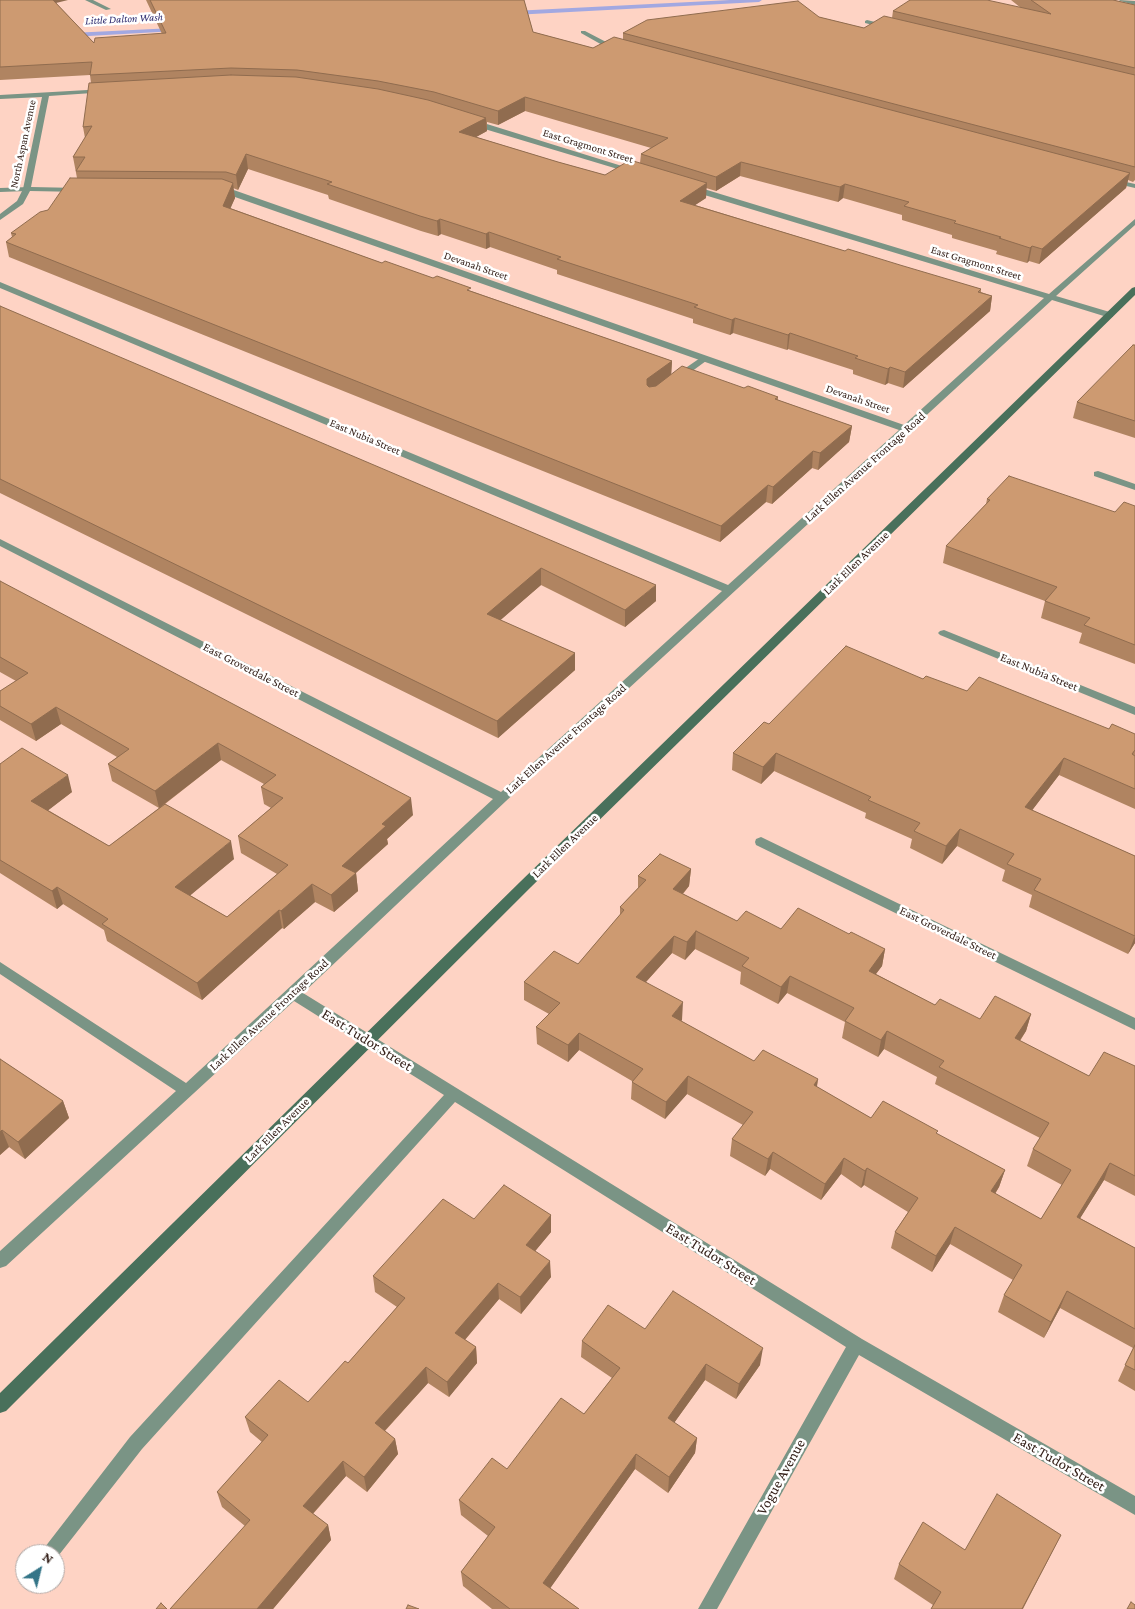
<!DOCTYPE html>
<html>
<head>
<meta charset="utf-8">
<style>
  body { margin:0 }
  #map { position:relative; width:1135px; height:1609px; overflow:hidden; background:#fed3c4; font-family:"Crimson Pro",serif }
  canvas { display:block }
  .north { position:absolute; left:15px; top:1544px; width:50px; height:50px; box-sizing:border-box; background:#fff; border:1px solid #aea6a3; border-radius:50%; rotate:36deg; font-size:14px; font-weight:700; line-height:20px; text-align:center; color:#35211a }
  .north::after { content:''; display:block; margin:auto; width:18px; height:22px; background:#347588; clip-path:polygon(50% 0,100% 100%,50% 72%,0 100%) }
</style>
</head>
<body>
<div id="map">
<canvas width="1135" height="1609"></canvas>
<div class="north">N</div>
</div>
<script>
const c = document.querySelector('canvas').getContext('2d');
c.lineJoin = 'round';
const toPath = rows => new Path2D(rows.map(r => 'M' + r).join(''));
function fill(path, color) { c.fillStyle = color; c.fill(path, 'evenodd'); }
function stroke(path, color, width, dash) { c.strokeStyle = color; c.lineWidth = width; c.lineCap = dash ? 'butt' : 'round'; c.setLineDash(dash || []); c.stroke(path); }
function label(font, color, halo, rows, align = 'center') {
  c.font = font + ' "Crimson Pro",serif'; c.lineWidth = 5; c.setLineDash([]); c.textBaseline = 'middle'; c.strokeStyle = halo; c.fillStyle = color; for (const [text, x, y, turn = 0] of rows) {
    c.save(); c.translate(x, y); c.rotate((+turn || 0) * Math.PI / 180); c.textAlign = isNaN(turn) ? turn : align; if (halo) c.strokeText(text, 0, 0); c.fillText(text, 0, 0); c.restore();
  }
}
const stream = toPath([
  [730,0,762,0,759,2,513,15,510,13,513,11,730,0],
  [174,28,177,30,176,31,71,37,68,35,71,33,174,28]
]);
const lane = toPath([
  [30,187,30,191,27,191,0,192,0,188,30,187],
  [703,356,708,359,706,361,680,380,674,380,674,376,703,356]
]);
const street = toPath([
  [85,0,93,0,111,9,106,10,85,0],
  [1119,0,1135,1,1135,5,1120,1,1119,0],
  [867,20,891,26,892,27,889,29,865,23,865,21,867,20],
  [581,31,585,31,608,43,623,48,620,50,604,46,581,33,581,31],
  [105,89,107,90,107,92,49,96,31,187,79,188,82,188,82,192,30,191,23,204,0,220,0,214,17,201,23,189,42,97,0,99,0,95,105,89],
  [468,120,474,120,638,171,631,173,468,124,468,120],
  [1109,178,1135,184,1135,188,1109,182,1109,178],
  [688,186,694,186,1049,294,1135,219,1135,225,1056,296,1113,313,1113,317,1107,317,1052,300,506,801,303,993,862,1339,1135,1496,1135,1515,859,1355,717,1609,698,1609,846,1347,455,1102,142,1449,55,1560,55,1554,42,1554,45,1547,130,1437,444,1095,294,1001,6,1266,0,1268,0,1251,176,1091,0,974,0,962,186,1083,493,799,0,546,0,539,501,792,722,591,0,288,0,282,728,585,899,430,215,190,219,188,228,188,904,425,1044,298,688,190,688,186],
  [1098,471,1135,484,1135,490,1094,476,1094,472,1098,471],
  [944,630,1135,707,1135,715,940,635,938,633,940,631,944,630],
  [761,837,1135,1018,1135,1030,756,845,755,842,756,839,761,837]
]);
const secondary = toPath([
  [1135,287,1135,295,531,887,6,1411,0,1413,0,1393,521,881,1132,288,1135,287]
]);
const wall = toPath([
  [0,0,56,3,94,43,162,34,146,0,524,0,533,32,593,48,623,40,623,33,819,17,864,28,892,18,893,11,1021,8,1011,0,1113,0,1135,5,1135,180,1133,182,1128,180,1126,188,1039,264,1029,261,1027,263,996,254,997,251,952,238,952,235,902,220,902,215,843,198,838,202,740,176,716,191,706,188,706,198,695,205,845,251,981,289,981,292,992,296,990,311,903,388,888,383,885,385,853,374,853,370,788,349,787,350,733,333,730,335,693,323,693,319,557,274,557,270,490,247,486,249,441,234,438,236,421,231,329,199,328,195,248,169,238,190,233,188,235,198,230,208,382,263,471,291,672,361,671,375,744,388,778,397,778,400,852,426,849,442,818,470,812,468,772,504,766,502,720,542,9,257,6,242,12,237,11,233,48,210,77,178,73,157,85,138,83,127,91,83,90,75,0,80],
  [525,111,651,148,641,154,640,163,605,175,558,162,476,137,487,131,487,122,498,125],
  [0,306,656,601,625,627,541,585,500,620,575,653,575,670,498,738,0,493],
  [1135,345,1135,438,1073,418,1077,402],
  [987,499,1115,512,1135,506,1135,664,1079,643,1082,633,1041,618,1045,601,943,563,946,546,986,504],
  [0,581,413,815,387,839,388,844,356,873,358,891,334,912,315,902,284,929,282,928,202,1000,107,941,104,930,63,904,57,909,0,873,0,764,72,792,48,810,109,846,159,808,112,781,108,764,117,757,61,724,36,741,0,720,0,691,16,681,0,672],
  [221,760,264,784,261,787,264,804,271,808,238,836,241,853,277,874,227,917,190,895,234,859,165,804],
  [923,679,1109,729,1135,734,1135,809,1059,775,1032,810,1135,856,1135,943,1128,954,1029,907,1032,895,1002,881,1005,870,957,846,942,864,910,848,912,839,865,818,866,813,774,771,761,784,732,770,733,753,769,724],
  [691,869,689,886,683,894,737,921,781,929,849,934,885,949,882,966,876,974,935,1005,980,1019,1031,1014,1026,1031,1020,1041,1089,1076,1135,1066,1135,1196,1104,1180,1080,1218,1135,1248,1135,1391,1118,1381,1133,1348,1060,1308,1044,1338,998,1312,1004,1295,1013,1280,950,1244,932,1272,891,1248,895,1232,908,1212,864,1185,861,1188,841,1174,821,1200,770,1169,765,1176,730,1156,732,1139,743,1125,687,1094,665,1119,631,1099,632,1082,632,1081,579,1050,568,1062,537,1044,536,1027,549,1014,524,1000,524,982,578,964,620,915,620,907,638,888,638,876],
  [695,949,741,972,740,984,778,1004,787,993,845,1022,842,1038,878,1057,884,1049,937,1077,935,1084,1040,1138,1033,1149,1027,1166,1062,1185,1041,1219,995,1194,999,1187,1005,1170,937,1134,871,1118,817,1087,818,1079,754,1061,681,1021,682,1020,646,982,672,953,685,960],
  [0,1059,63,1101,69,1118,25,1159,9,1147,0,1155],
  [551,1215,551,1232,535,1251,551,1277,521,1314,499,1299,465,1340,476,1347,477,1363,449,1397,428,1383,385,1431,395,1439,398,1454,367,1492,346,1476,313,1514,328,1525,331,1540,273,1609,170,1609,245,1526,222,1507,217,1492,262,1442,250,1432,245,1417,308,1402,348,1363,397,1307,375,1292,373,1276,474,1219],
  [645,1329,760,1365,736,1399,705,1380,674,1423,697,1438,695,1453,668,1493,635,1469,550,1588,579,1609,492,1609,463,1586,461,1572,488,1536,461,1515,459,1500,507,1469,584,1414,612,1378,581,1357,582,1341],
  [1061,1535,1023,1609,931,1609,933,1605,894,1579,899,1564,965,1550]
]);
const shadedWall = toPath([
  [47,0,68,0,48,5],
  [525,97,525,111,498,125,498,111],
  [486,118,487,131,460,146,459,132],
  [246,154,248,169,238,190,236,175],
  [741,162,740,176,716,191,716,177],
  [1130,173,1126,188,1039,264,1042,249],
  [233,183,235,198,225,221,223,206],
  [707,183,706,198,680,215,680,201],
  [845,184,843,198,838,202,840,187],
  [440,219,441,234,438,236,437,221],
  [489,232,490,247,486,249,486,234],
  [1032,246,1029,261,1027,263,1030,248],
  [992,296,990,311,903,388,905,372],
  [735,318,733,333,730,335,732,320],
  [790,333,788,349,787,350,788,335],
  [672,361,671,377,647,396,647,379],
  [890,367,888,383,885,385,888,369],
  [852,426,849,442,818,470,820,453],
  [813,451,812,468,772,504,773,487],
  [768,485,766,502,720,542,721,526],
  [541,568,541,585,488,631,487,614],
  [656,585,656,601,625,627,625,610],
  [575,653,575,670,498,738,497,721],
  [56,707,61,724,36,741,31,724],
  [218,743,221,760,159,808,155,791],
  [776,753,774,771,761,784,763,767],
  [1064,758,1059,775,1021,825,1025,807],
  [68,775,72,792,37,819,31,801],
  [411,798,413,815,387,839,388,844,350,878,356,873,358,891,334,912,331,895,342,866,382,824],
  [960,829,957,846,942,864,946,846],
  [231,841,234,859,180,904,175,887],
  [691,869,689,886,672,906,673,889],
  [312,884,315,902,284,929,281,911],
  [57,887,63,904,57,909,52,891],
  [279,910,282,928,202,1000,197,983],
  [696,931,695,949,685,960,687,942],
  [674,936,672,953,635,994,636,977],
  [1135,936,1135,943,1128,954],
  [885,949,882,966,865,988,869,971],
  [790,976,787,993,778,1004,781,987],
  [683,1002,682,1020,670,1033,672,1016],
  [1031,1014,1026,1031,1010,1055,1015,1038],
  [887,1031,884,1049,878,1057,881,1040],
  [579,1033,579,1050,568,1062,568,1045],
  [688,1076,687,1094,665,1119,666,1102],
  [818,1079,815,1096,814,1085],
  [63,1101,69,1118,25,1159,18,1142],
  [2,1130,9,1147,0,1155,0,1132],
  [773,1152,770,1169,765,1176,768,1159],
  [844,1158,841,1174,821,1200,825,1184],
  [1110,1163,1104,1180,1071,1233,1077,1217],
  [867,1168,864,1185,861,1188,865,1171],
  [1005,1170,999,1187,986,1208,991,1191],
  [551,1215,551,1232,527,1261,526,1245],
  [955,1227,950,1244,932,1272,936,1256],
  [550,1261,551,1277,521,1314,520,1297],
  [498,1283,499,1299,457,1349,455,1333],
  [1067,1291,1060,1308,1044,1338,1051,1322],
  [476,1347,477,1363,449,1397,447,1382],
  [763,1348,760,1365,736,1399,739,1384],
  [706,1364,705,1380,666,1434,668,1418],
  [426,1367,428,1383,378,1438,375,1423],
  [697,1438,695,1453,668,1493,669,1477],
  [395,1439,398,1454,367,1492,364,1477],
  [636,1454,635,1469,544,1597,543,1583],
  [343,1461,346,1476,307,1520,303,1506],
  [328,1525,331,1540,273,1609,257,1609]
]);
const building = toPath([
  [0,0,53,0,94,43,95,38,166,33,150,0,524,0,533,32,593,48,614,37,1130,173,1042,249,1032,246,1030,248,999,238,1001,237,954,223,956,221,904,206,909,202,845,184,840,187,741,162,716,177,641,154,668,138,525,97,498,111,434,92,378,81,297,70,231,68,90,75,92,62,0,67,0,0],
  [910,0,987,0,1051,14,1031,0,1113,0,1135,5,1135,68,893,11,910,0],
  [798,1,819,17,864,28,884,16,1135,75,1135,167,623,33,647,20,798,1],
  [231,75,296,77,378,89,428,100,486,118,459,132,558,162,605,175,630,160,707,183,680,201,845,251,848,249,900,265,981,289,978,292,992,296,905,372,890,367,888,369,855,358,858,356,790,333,788,335,735,318,732,320,694,307,698,305,557,259,561,257,489,232,486,234,440,219,437,221,420,216,327,184,332,182,246,154,236,175,226,172,76,171,85,157,73,157,92,126,83,127,89,83,231,75],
  [70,178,222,179,233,183,223,206,382,263,385,261,433,278,437,276,471,288,467,290,672,361,647,379,647,385,649,387,656,386,682,366,744,388,748,386,778,397,775,399,852,426,820,453,813,451,773,487,768,485,721,526,6,242,16,234,11,233,40,212,48,210,70,178],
  [0,306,656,585,625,610,541,568,487,614,575,653,497,721,0,479,0,306],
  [1133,345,1135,345,1135,421,1077,402,1133,345],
  [1009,476,1115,512,1124,502,1135,506,1135,645,1084,625,1090,618,1045,601,1057,587,946,546,990,500,987,499,1009,476],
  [0,581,411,798,382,824,386,826,342,866,356,873,331,895,312,884,281,911,279,910,197,983,102,924,108,919,57,887,52,891,0,860,0,764,22,748,68,775,31,801,109,846,165,804,231,841,175,887,227,917,288,865,238,836,283,798,261,787,276,775,218,743,155,791,108,764,129,749,56,707,31,724,0,706,0,691,28,673,0,657,0,581],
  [846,646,923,679,926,676,967,691,979,677,1109,729,1112,724,1135,734,1135,750,1132,754,1135,756,1135,789,1064,758,1025,807,1135,856,1135,936,1034,890,1041,879,1007,864,1014,854,960,829,946,846,914,831,920,823,868,800,871,797,776,753,763,767,733,753,764,722,769,724,846,646],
  [660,854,691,869,673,889,737,921,746,911,781,929,798,908,849,934,851,932,885,949,869,971,935,1005,940,999,980,1019,995,996,1031,1014,1015,1038,1089,1076,1104,1052,1135,1066,1135,1176,1110,1163,1077,1217,1135,1248,1135,1329,1067,1291,1051,1322,1004,1295,1022,1265,955,1227,936,1256,895,1232,918,1198,867,1168,865,1171,844,1158,825,1184,773,1152,768,1159,732,1139,753,1112,688,1076,666,1102,632,1082,643,1069,579,1033,568,1045,536,1027,560,1003,524,982,554,951,578,964,624,910,620,907,646,880,638,876,660,854],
  [696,931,749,958,742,966,781,987,790,976,854,1008,845,1021,881,1040,887,1031,944,1061,939,1067,1049,1123,1033,1149,1071,1170,1041,1219,991,1191,1005,1170,936,1133,938,1131,883,1101,871,1118,814,1085,818,1079,763,1050,754,1061,672,1016,683,1002,636,977,674,936,687,942,696,931],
  [0,1059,63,1101,18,1142,2,1130,0,1132,0,1059],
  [504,1185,551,1215,526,1245,550,1261,520,1297,498,1283,455,1333,476,1347,447,1382,426,1367,375,1423,395,1439,364,1477,343,1461,303,1506,328,1525,257,1609,170,1609,250,1520,217,1492,268,1435,245,1417,279,1380,308,1402,345,1361,348,1363,405,1298,373,1276,443,1199,474,1219,504,1185],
  [673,1291,763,1348,739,1384,706,1364,668,1418,697,1438,669,1477,636,1454,543,1583,579,1609,510,1609,461,1572,495,1527,459,1500,492,1458,507,1469,561,1398,584,1414,620,1368,582,1341,608,1305,645,1329,673,1291],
  [1135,1345,1135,1370,1125,1365,1135,1345],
  [997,1494,1061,1535,1022,1609,931,1609,941,1592,899,1564,923,1522,965,1550,997,1494],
  [1131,1602,1135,1605,1135,1609,1127,1609,1131,1602],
  [161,1603,167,1609,156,1609,161,1603],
  [408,1605,419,1609,406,1609,408,1605]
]);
const farWaternames = [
  ["Little Dalton Wash",124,19,-3]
];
const farStreetnames = [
  ["North Aspan Avenue",23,144,-78],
  ["East Gragmont Street",588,146,17],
  ["East Gragmont Street",976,263,17],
  ["Devanah Street",476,266,19],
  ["Devanah Street",858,399,19],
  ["East Nubia Street",365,437,23]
];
const streetNames = [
  ["Lark Ellen Avenue Frontage Road",865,467,-42],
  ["Lark Ellen Avenue",856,563,-44],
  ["East Groverdale Street",251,670,27],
  ["East Nubia Street",1039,672,22],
  ["Lark Ellen Avenue Frontage Road",566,739,-42],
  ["Lark Ellen Avenue",565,846,-44],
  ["East Groverdale Street",948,933,26],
  ["Lark Ellen Avenue Frontage Road",269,1015,-43],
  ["Lark Ellen Avenue",277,1130,-45]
];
const nearStreetnames = [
  ["East Tudor Street",367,1040,32],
  ["East Tudor Street",711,1254,32],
  ["East Tudor Street",1059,1462,30],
  ["Vogue Avenue",781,1477,-61]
];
fill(stream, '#a2a8e1');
fill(lane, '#7a9485');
fill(street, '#7a9485');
fill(secondary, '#49705b');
fill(wall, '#b08461');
fill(shadedWall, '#906c4f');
fill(building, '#cd9a71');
stroke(building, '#906c4f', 1);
label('italic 11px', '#2e2c6f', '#fff', farWaternames);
label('11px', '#35211a', '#fff', farStreetnames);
label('12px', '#35211a', '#fff', streetNames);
label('15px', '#35211a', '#fff', nearStreetnames);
</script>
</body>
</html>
